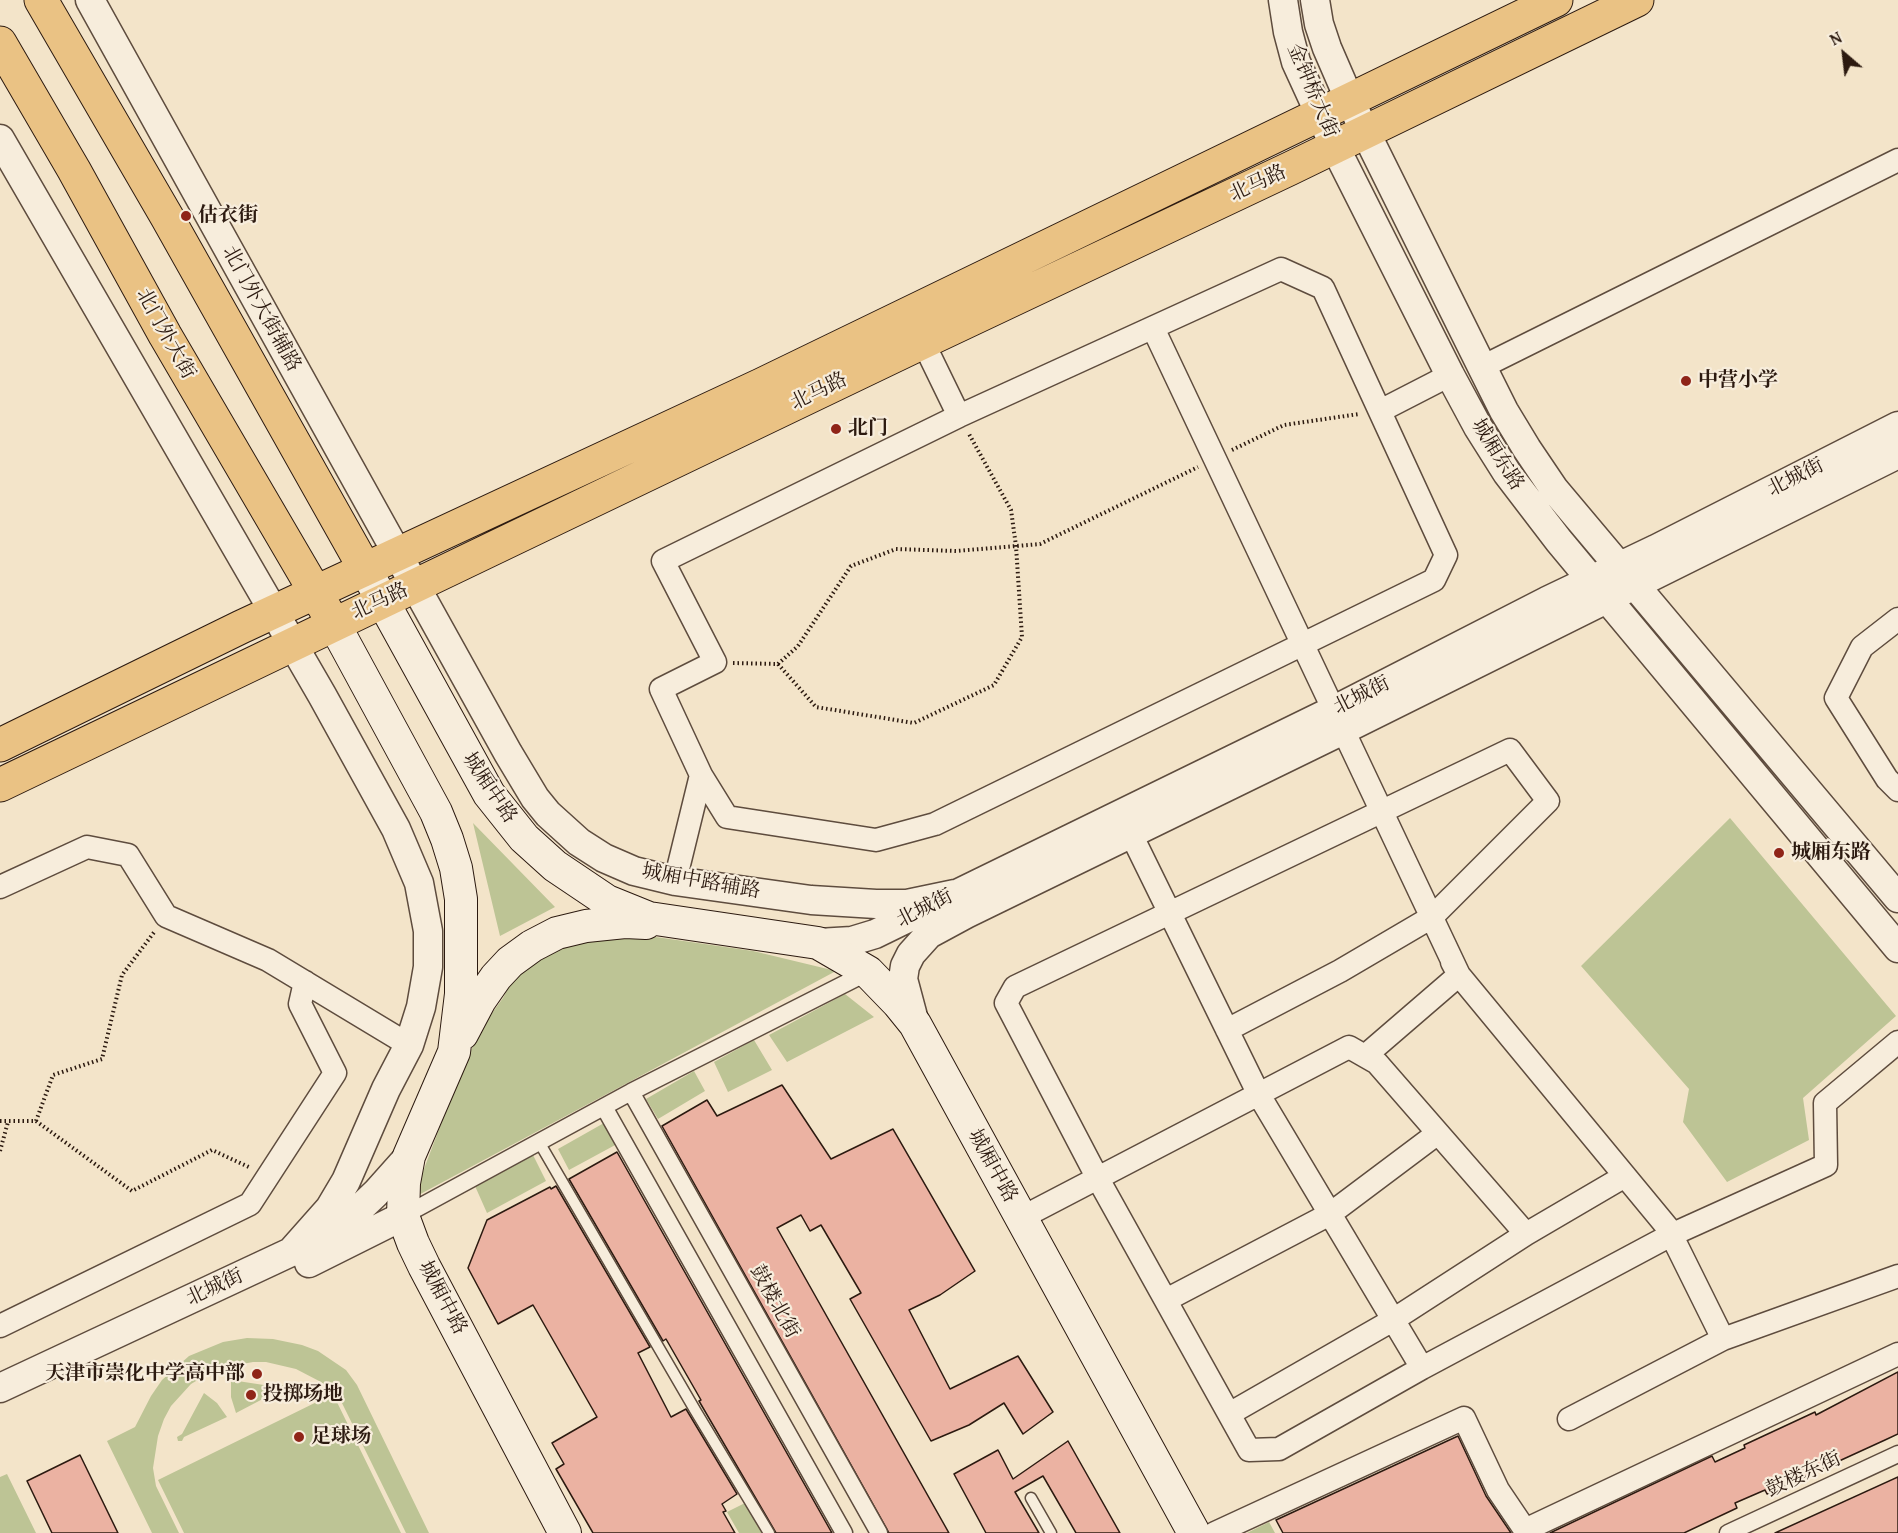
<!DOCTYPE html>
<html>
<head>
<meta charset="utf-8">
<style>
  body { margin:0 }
  #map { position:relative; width:1898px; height:1533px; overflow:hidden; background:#f3e4c9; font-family:"Gentium Book Plus",serif }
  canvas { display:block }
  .north { position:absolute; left:1814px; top:24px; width:60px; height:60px; -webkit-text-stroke:4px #f7eddc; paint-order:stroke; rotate:332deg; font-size:16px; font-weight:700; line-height:24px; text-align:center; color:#2c1a10 }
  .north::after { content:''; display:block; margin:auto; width:21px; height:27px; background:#2c1a10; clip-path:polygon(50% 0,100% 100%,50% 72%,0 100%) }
</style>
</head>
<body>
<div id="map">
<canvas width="1898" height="1533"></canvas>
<div class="north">N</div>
</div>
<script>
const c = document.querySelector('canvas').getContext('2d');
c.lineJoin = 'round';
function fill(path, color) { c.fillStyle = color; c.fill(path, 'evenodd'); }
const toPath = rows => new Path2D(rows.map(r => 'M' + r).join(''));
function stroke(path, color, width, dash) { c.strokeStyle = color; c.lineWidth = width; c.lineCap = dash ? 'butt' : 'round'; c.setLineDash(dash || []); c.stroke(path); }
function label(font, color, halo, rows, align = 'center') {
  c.font = font + ' "Gentium Book Plus","Noto Serif SC",serif'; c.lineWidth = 4.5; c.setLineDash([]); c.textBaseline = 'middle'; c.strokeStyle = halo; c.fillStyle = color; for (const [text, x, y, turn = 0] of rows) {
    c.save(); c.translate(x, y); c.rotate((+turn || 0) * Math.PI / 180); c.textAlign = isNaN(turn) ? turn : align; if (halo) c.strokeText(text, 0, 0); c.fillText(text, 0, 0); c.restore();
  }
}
const green = toPath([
  [1730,818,1896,1016,1803,1098,1809,1140,1727,1182,1683,1122,1689,1089,1581,966],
  [473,823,555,907,500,936],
  [642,935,753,951,836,971,413,1198,464,1063,489,1017,503,998,516,973,563,944],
  [845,994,874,1017,787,1062,769,1035],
  [754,1040,772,1070,728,1092,714,1062],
  [694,1071,705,1091,658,1119,646,1099],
  [604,1123,617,1144,569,1170,558,1149],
  [533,1155,546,1181,487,1213,475,1186],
  [247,1338,273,1339,302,1345,318,1351,346,1370,357,1385,429,1533,406,1533,341,1401,333,1391,321,1382,296,1369,266,1362,253,1362,216,1369,191,1384,171,1406,164,1419,158,1436,153,1468,156,1486,179,1533,152,1533,107,1441,135,1427,151,1396,162,1380,189,1356,223,1342],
  [231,1380,277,1387,282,1385,286,1388,283,1392,278,1391,236,1413,231,1397],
  [204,1393,217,1403,227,1417,184,1437,182,1441,178,1441,177,1437,182,1434],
  [333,1394,401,1533,184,1533,158,1480],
  [7,1474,36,1533,0,1533,0,1477],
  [745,1503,762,1533,739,1533,727,1512],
  [1269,1522,1275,1533,1247,1533]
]);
const building = toPath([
  [782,1085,831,1159,893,1129,975,1271,940,1295,909,1310,950,1389,1018,1356,1053,1412,1023,1434,1004,1403,969,1425,931,1441,850,1299,861,1293,821,1225,810,1231,801,1215,777,1228,949,1533,889,1533,662,1126,707,1100,717,1116,782,1085],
  [617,1152,832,1533,776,1533,699,1401,701,1400,666,1339,663,1341,569,1179,617,1152],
  [556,1186,650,1347,638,1353,671,1417,686,1409,737,1494,722,1504,726,1511,723,1512,735,1533,593,1533,556,1469,564,1464,552,1443,597,1417,533,1305,498,1324,468,1268,487,1220,550,1187,551,1189,556,1186],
  [1898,1372,1898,1434,1885,1440,1767,1494,1765,1490,1735,1503,1737,1508,1684,1533,1550,1533,1712,1456,1715,1462,1745,1448,1744,1445,1815,1412,1816,1415,1898,1372],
  [1458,1436,1486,1496,1511,1533,1283,1533,1276,1520,1458,1436],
  [1068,1441,1120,1533,1076,1533,1043,1476,1015,1492,1039,1533,986,1533,954,1474,998,1450,1013,1479,1068,1441],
  [80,1455,118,1533,52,1533,27,1481,80,1455],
  [1898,1477,1898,1533,1775,1533,1898,1477]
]);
const path = toPath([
  [1232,450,1284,425,1359,414],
  [733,663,778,664,798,646,851,566,896,549,956,551,1040,544,1198,467],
  [778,664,816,707,914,723,994,685,1022,637,1016,546,1011,510,969,434],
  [0,1121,36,1121,53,1075,102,1059,122,975,155,931],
  [36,1121,132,1191,212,1150,251,1168],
  [0,1151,8,1122]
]);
const service = toPath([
  [539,1142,695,1410,769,1533],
  [1031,1498,1051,1533]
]);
const pedestrian = toPath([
  [631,1092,879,1533],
  [604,1107,844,1533],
  [403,1216,631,1092,868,972],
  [1728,1533,1898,1454]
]);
const minor = toPath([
  [1153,328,1459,975,1365,1056],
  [923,342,959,416],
  [1482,367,1898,160],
  [1380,411,1450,375],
  [1898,619,1862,647,1836,698,1887,779,1898,790],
  [1131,834,1259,1095,1422,1368],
  [675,881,701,775,661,689,715,662,663,561,959,416,1281,269,1323,288,1446,555,1434,580,935,824,876,840,727,817,701,775],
  [0,887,87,847,128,855,166,916,268,960,409,1045],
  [1452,962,1459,975,1668,1228,1723,1339],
  [1227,1030,1340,971,1432,917,1548,801,1510,750,1015,987,1006,1003,1097,1177,1249,1450,1279,1449,1422,1368,1671,1235,1826,1165,1825,1103,1898,1042],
  [1021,1218,1349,1047,1377,1063,1526,1234],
  [1166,1300,1330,1214,1438,1133],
  [0,1326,250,1204,335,1073,300,1004,305,982],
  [1229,1414,1393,1320,1526,1234,1625,1176],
  [1569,1419,1723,1339,1898,1276],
  [1215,1533,1464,1418,1498,1490,1525,1530,1898,1354]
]);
const tertiary = toPath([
  [90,0,508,753,535,798,548,814,579,842,604,858,634,871,675,881,811,900,876,904,907,904,955,894],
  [1283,0,1288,32,1296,62,1335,147,1450,375,1478,427,1507,473,1559,541,1898,948],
  [1315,0,1319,24,1327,48,1350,101,1482,367,1504,411,1527,449,1554,489,1898,898],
  [0,139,322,695,396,829,419,883,428,931,428,967,421,1007,409,1045,386,1089,346,1181,330,1208,291,1252],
  [818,943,852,941,875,934,1340,707,1547,601,1656,549,1898,426],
  [915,1024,903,979,905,966,911,954,929,934,966,914,1333,735,1898,454],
  [309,1263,403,1216],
  [0,1388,291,1252,331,1230,356,1212,376,1193,409,1156]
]);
const secondary = toPath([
  [365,569,489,794,524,838,555,866,607,901,649,918,818,943,868,972,898,1003,915,1024,1194,1533],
  [334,624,436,812,447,839,456,868,461,899,461,994,454,1052,409,1156,404,1183,403,1216,413,1243,424,1266,565,1533],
  [462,1034,480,1000,496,977,510,962,532,946,557,933,586,926,625,922,646,923]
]);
const primary = toPath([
  [41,0,167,217,365,569],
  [0,43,74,170,165,335,327,612],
  [0,745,241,627,761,385,1556,0],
  [0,785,923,342,1289,169,1637,0]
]);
const markers = [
  [186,216,6,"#8f2418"],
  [1686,381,6,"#8f2418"],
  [836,429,6,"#8f2418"],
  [1779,853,6,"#8f2418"],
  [257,1374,6,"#8f2418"],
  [251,1395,6,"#8f2418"],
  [299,1437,6,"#8f2418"]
];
const streetNames = [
  ["金钟桥大街",1312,91,67],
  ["北马路",1258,184,-25],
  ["北门外大街辅路",261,309,61],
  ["北门外大街",165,334,61],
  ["北马路",819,392,-26],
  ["城厢东路",1497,455,58],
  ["北城街",1796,478,-27],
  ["北马路",380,602,-25],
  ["北城街",1362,696,-27],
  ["城厢中路",489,788,56],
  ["城厢中路辅路",701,882,10],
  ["北城街",925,909,-27],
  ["城厢中路",992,1166,61],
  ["北城街",215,1288,-25],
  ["城厢中路",442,1298,62],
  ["鼓楼北街",774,1302,61],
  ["鼓楼东街",1804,1475,-25]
];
const poiNames = [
  ["估衣街",198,216],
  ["中营小学",1698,381],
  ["北门",848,429],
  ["城厢东路",1791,853],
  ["天津市崇化中学高中部",245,1374,"right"],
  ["投掷场地",263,1395],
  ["足球场",311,1437]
];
fill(green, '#bdc495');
fill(building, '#ebb2a2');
stroke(building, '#2c1a10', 1.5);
stroke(service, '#5e4c3e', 13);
stroke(pedestrian, '#5e4c3e', 19);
stroke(minor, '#5e4c3e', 25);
stroke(tertiary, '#5e4c3e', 31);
stroke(secondary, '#2c1a10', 34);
stroke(primary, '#2c1a10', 35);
stroke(path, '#2c1a10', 4, [1.5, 3]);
stroke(service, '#f7eddc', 10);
stroke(pedestrian, '#f7eddc', 16);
stroke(minor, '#f7eddc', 22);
stroke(tertiary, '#f7eddc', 28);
stroke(secondary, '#f7eddc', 32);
stroke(primary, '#eac284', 33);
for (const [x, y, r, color] of markers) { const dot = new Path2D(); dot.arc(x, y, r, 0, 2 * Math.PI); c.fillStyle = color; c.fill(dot); stroke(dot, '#f7eddc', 2); }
label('20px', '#2c1a10', '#f7eddc', streetNames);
label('bold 20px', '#2c1a10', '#f7eddc', poiNames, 'left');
</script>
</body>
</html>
